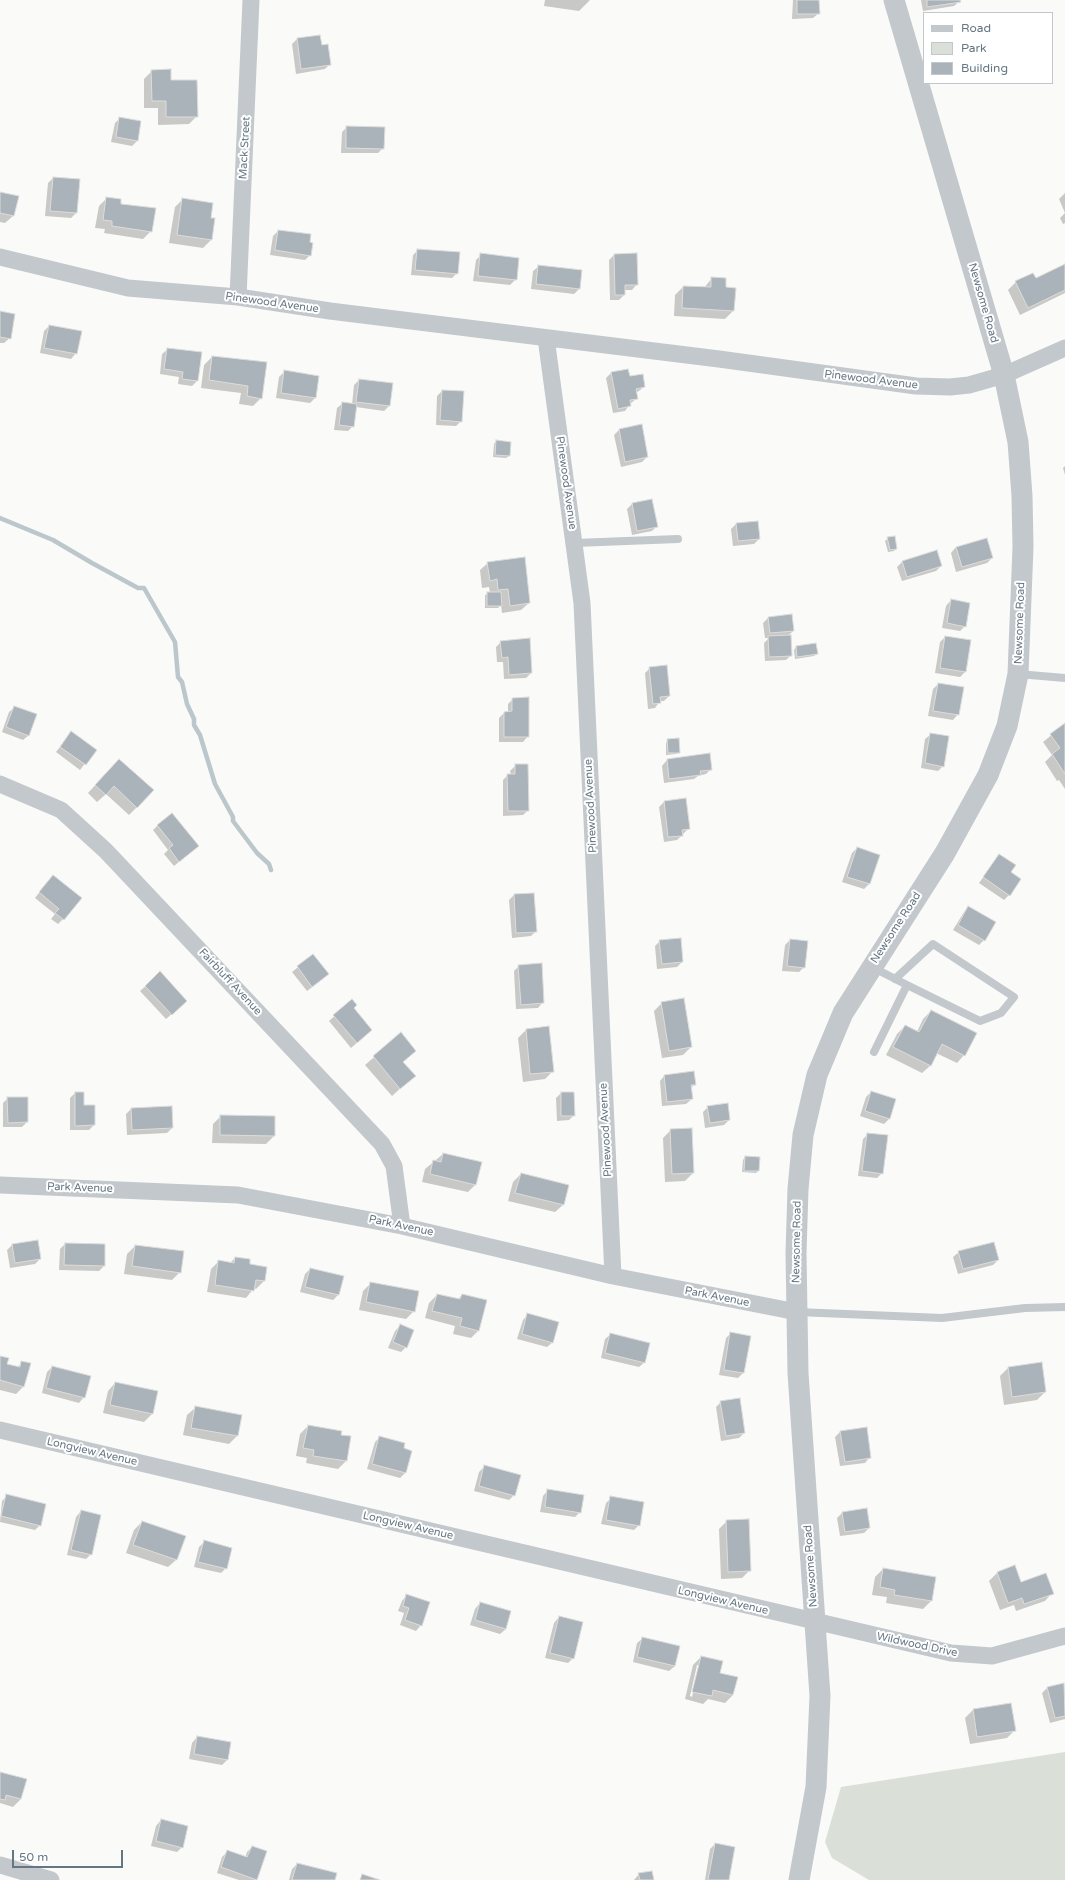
<!DOCTYPE html>
<html>
<head>
<meta charset="utf-8">
<style>
  body { margin:0 }
  #map { position:relative; width:1065px; height:1880px; overflow:hidden; background:#fafaf8; font-family:"Varela Round",sans-serif }
  canvas { display:block }
  .legend { position:absolute; left:923px; top:12px; width:130px; height:72px; box-sizing:border-box; background:#fff; border:1px solid #c1c8cd; margin:0; padding:5px 7px; list-style:none; font-size:12px; color:#657683 }
  .legend li { display:flex; align-items:center; gap:8px; height:20px }
  .legend b { width:20px; border:1px solid #c1c8cd }
  .scale { position:absolute; left:12px; top:1850px; width:111px; height:18px; box-sizing:border-box; border:2px solid #657683; border-top:0; padding-left:5px; font-size:12px; line-height:14px; white-space:nowrap; color:#657683; -webkit-text-stroke:3px #fff; paint-order:stroke }
</style>
</head>
<body>
<div id="map">
<canvas width="1065" height="1880"></canvas>
<ul class="legend">
<li><b style="height:5px;background:#c3c8cc"></b>Road</li>
<li><b style="height:11px;background:#dadfd7"></b>Park</li>
<li><b style="height:11px;background:#aab3b9"></b>Building</li>
</ul>
<div class="scale">50 m</div>
</div>
<script>
const c = document.querySelector('canvas').getContext('2d');
c.lineJoin = 'round';
function fill(path, color) { c.fillStyle = color; c.fill(path, 'evenodd'); }
const toPath = rows => new Path2D(rows.map(r => 'M' + r).join(''));
function stroke(path, color, width, dash) { c.strokeStyle = color; c.lineWidth = width; c.lineCap = dash ? 'butt' : 'round'; c.setLineDash(dash || []); c.stroke(path); }
function label(font, color, halo, rows, align = 'center') {
  c.font = font + ' "Varela Round",sans-serif'; c.lineWidth = 4; c.setLineDash([]); c.textBaseline = 'middle'; c.strokeStyle = halo; c.fillStyle = color; for (const [text, x, y, turn = 0] of rows) {
    c.save(); c.translate(x, y); c.rotate((+turn || 0) * Math.PI / 180); c.textAlign = isNaN(turn) ? turn : align; if (halo) c.strokeText(text, 0, 0); c.fillText(text, 0, 0); c.restore();
  }
}
const green = toPath([
  [1065,1752,1065,1880,869,1880,832,1858,825,1842,841,1787]
]);
const shadow = toPath([
  [545,0,590,0,579,11,544,6],
  [793,0,818,0,819,13,813,18,792,19],
  [921,0,959,0,960,1,954,6,923,11],
  [297,39,321,46,330,64,325,69,296,74,292,44],
  [152,71,170,81,197,116,189,124,158,125,158,108,144,108,144,79],
  [120,118,140,121,137,141,132,146,111,142,115,123],
  [347,127,383,148,378,153,341,153,342,132],
  [53,178,76,213,71,218,45,216,48,183],
  [0,193,13,216,5,223,0,222],
  [1065,193,1065,223,1063,224,1060,218,1065,213,1059,199],
  [107,198,120,204,151,231,143,239,104,233,105,229,95,228,99,206],
  [183,199,210,219,214,219,211,240,203,248,169,243,175,207],
  [278,231,310,255,305,260,270,255,273,236],
  [418,250,457,273,452,278,411,275,413,255],
  [481,255,516,279,510,285,473,281,476,260],
  [614,255,637,284,632,290,624,290,624,295,619,300,610,300,609,260],
  [1065,265,1065,293,1020,315,1008,290,1016,282,1036,280],
  [539,266,581,271,579,289,574,294,531,289,533,271],
  [712,278,724,288,733,311,725,319,674,316,675,295,683,287,704,288],
  [0,312,10,338,4,343,0,343],
  [49,326,76,353,71,359,40,353,44,331],
  [168,349,197,381,192,386,178,384,179,377,160,374,162,354],
  [212,357,266,363,261,398,253,406,239,404,241,393,201,388,204,365],
  [285,371,315,398,310,403,276,398,279,377],
  [611,373,629,377,644,387,636,393,637,398,630,404,625,411,613,413,606,378],
  [359,380,389,406,384,411,356,407,353,426,348,431,334,430,337,408,343,403,352,405,354,385],
  [442,391,461,421,456,426,436,425,437,396],
  [619,430,647,457,642,462,621,467,614,435],
  [496,441,510,442,509,456,506,458,493,457,494,444],
  [1065,466,1065,475,1063,468],
  [632,504,657,526,652,531,632,535,627,509],
  [736,524,759,539,754,544,733,546,731,529],
  [888,538,896,549,894,551,888,552,885,541],
  [956,547,992,558,987,563,956,572,951,553],
  [902,562,941,566,936,571,902,581,897,567],
  [488,563,529,603,521,610,502,613,501,605,498,608,485,608,485,595,490,593,489,587,482,588,480,570],
  [951,600,965,626,960,631,942,628,946,606],
  [768,618,793,631,787,637,791,655,786,660,765,661,764,643,769,638,765,638,763,623],
  [945,637,970,641,965,672,960,677,935,673,940,642],
  [501,642,531,673,526,678,504,679,503,662,497,662,496,647],
  [796,647,817,654,814,656,795,659,794,650],
  [650,668,669,696,664,701,660,701,655,708,648,709,645,673],
  [938,684,958,714,953,720,928,716,933,689],
  [513,699,528,736,523,742,499,742,499,718,504,713,508,713,508,704],
  [15,707,29,735,23,740,2,732,9,712],
  [1065,724,1065,789,1059,780,1057,781,1045,762,1052,755,1043,742],
  [71,733,95,750,80,770,56,752],
  [931,734,943,766,938,771,921,768,925,739],
  [668,740,679,752,676,754,666,755,666,743],
  [709,755,711,769,706,774,698,776,694,779,664,783,662,766,667,760],
  [516,765,528,810,523,815,503,816,503,780,508,775,511,775,510,771],
  [111,768,137,807,129,815,106,794,97,802,88,793],
  [664,802,689,828,677,840,664,842,659,807],
  [158,825,192,851,174,866,164,854,168,850,153,830],
  [857,848,879,856,869,884,864,889,842,882,852,853],
  [1000,855,1010,872,1009,895,1004,900,979,883],
  [48,881,63,919,58,924,51,919,55,914,35,898],
  [514,895,536,931,531,936,512,938,509,900],
  [969,907,984,940,979,945,953,930,964,912],
  [790,940,804,967,799,972,782,971,785,945],
  [660,941,682,962,677,967,657,969,655,946],
  [313,955,323,979,307,991,292,972],
  [519,966,543,1002,538,1008,516,1009,514,971],
  [160,973,181,1006,166,1019,140,991],
  [352,1000,353,1008,366,1035,351,1048,329,1021],
  [662,1003,691,1047,683,1055,662,1058,654,1011],
  [931,1011,964,1055,957,1063,936,1053,930,1066,922,1073,886,1055,897,1034,905,1026,917,1032,923,1019],
  [526,1030,553,1071,545,1079,523,1082,518,1038],
  [401,1034,415,1051,403,1062,414,1076,392,1096,365,1065],
  [665,1075,695,1084,691,1088,692,1099,686,1104,662,1106,660,1081],
  [871,1092,895,1100,889,1119,884,1124,860,1116,866,1097],
  [75,1093,83,1106,94,1106,94,1125,89,1130,70,1130,70,1098],
  [561,1093,574,1115,569,1120,557,1121,556,1098],
  [8,1098,27,1122,22,1127,3,1127,3,1103],
  [171,1107,172,1128,167,1133,127,1135,126,1114,131,1109],
  [708,1107,729,1120,724,1125,705,1128,703,1112],
  [221,1116,274,1136,266,1144,212,1143,213,1124],
  [671,1130,693,1173,685,1181,665,1182,663,1138],
  [868,1134,882,1173,877,1178,858,1176,863,1139],
  [443,1154,476,1184,468,1192,422,1182,425,1169],
  [745,1157,758,1171,756,1173,742,1172,743,1160],
  [521,1174,563,1205,555,1212,508,1201,513,1182],
  [65,1244,104,1266,99,1271,59,1270,60,1249],
  [12,1245,40,1259,35,1264,10,1268,7,1250],
  [135,1246,180,1272,172,1280,124,1274,127,1254],
  [959,1252,998,1260,993,1265,958,1274,953,1257],
  [235,1258,248,1265,264,1281,256,1289,254,1288,246,1298,207,1292,211,1269,219,1261,230,1263],
  [310,1269,338,1295,333,1300,300,1292,305,1274],
  [371,1283,414,1311,406,1319,359,1310,363,1291],
  [437,1295,457,1300,462,1295,479,1330,471,1338,453,1334,455,1326,425,1318,429,1303],
  [528,1314,553,1342,547,1347,517,1339,523,1320],
  [400,1326,406,1347,401,1352,388,1348,395,1331],
  [731,1333,750,1337,743,1373,738,1378,719,1375,726,1338],
  [611,1334,645,1362,639,1367,601,1358,605,1339],
  [0,1357,6,1365,17,1368,22,1362,24,1386,16,1394,0,1390],
  [52,1367,84,1397,79,1403,42,1393,47,1372],
  [1008,1368,1045,1392,1037,1400,1004,1405,1000,1376],
  [115,1383,152,1414,144,1422,103,1413,108,1391],
  [721,1402,744,1433,739,1438,721,1441,716,1407],
  [195,1408,237,1436,229,1444,183,1435,187,1415],
  [308,1426,340,1436,346,1461,338,1469,306,1463,307,1458,296,1456,300,1434],
  [840,1432,870,1457,865,1463,840,1466,835,1437],
  [380,1437,402,1449,405,1473,400,1478,367,1469,375,1442],
  [484,1467,514,1495,509,1500,474,1491,479,1472],
  [548,1490,580,1512,575,1517,540,1512,543,1496],
  [7,1496,40,1525,35,1530,0,1522,2,1501],
  [611,1498,639,1525,634,1530,601,1524,606,1503],
  [81,1511,91,1554,86,1559,67,1555,76,1517],
  [842,1513,869,1528,864,1533,840,1536,837,1518],
  [727,1521,750,1570,742,1578,721,1579,719,1529],
  [142,1522,176,1560,168,1567,126,1553,134,1530],
  [204,1542,226,1568,221,1573,194,1567,199,1547],
  [1014,1567,1020,1583,1052,1593,1045,1601,1016,1611,1014,1605,1000,1610,989,1581,997,1573],
  [883,1569,935,1578,931,1601,923,1609,886,1603,887,1597,872,1595,875,1577],
  [407,1595,421,1625,416,1631,400,1625,404,1613,398,1611,402,1601],
  [480,1603,506,1629,500,1634,470,1625,475,1609],
  [559,1617,573,1658,568,1663,545,1658,554,1623],
  [643,1638,675,1666,669,1671,633,1662,637,1643],
  [701,1657,733,1695,725,1703,708,1699,703,1704,685,1699,693,1665],
  [697,1665,700,1665,692,1697,690,1696],
  [1064,1684,1065,1719,1050,1723,1042,1693,1047,1688],
  [973,1710,1015,1730,1007,1738,970,1744,965,1718],
  [197,1737,230,1743,227,1760,222,1765,189,1759,192,1743],
  [0,1773,21,1799,13,1807,0,1803],
  [161,1820,182,1847,177,1852,151,1846,156,1826],
  [715,1844,728,1880,705,1880,710,1849],
  [252,1847,255,1880,239,1880,217,1873,222,1857,227,1852,245,1858,247,1852],
  [297,1864,334,1880,289,1880,292,1869],
  [639,1874,653,1880,634,1880]
]);
const stream = toPath([
  [0,518,53,540,92,563,138,588,144,588,175,642,178,677,182,682,187,704,194,719,194,725,200,735,215,784,233,817,233,821,257,853,269,864,271,870]
]);
const building = toPath([
  [797,0,819,0,820,14,797,14,797,0],
  [927,0,960,0,961,2,927,7,927,0],
  [320,35,322,45,328,44,331,65,301,69,297,38,320,35],
  [171,69,171,80,197,80,198,117,166,117,166,101,152,101,151,70,171,69],
  [119,117,141,121,138,141,116,137,119,117],
  [346,126,385,127,384,149,346,148,346,126],
  [53,177,80,179,77,213,50,211,53,177],
  [0,192,19,196,14,216,0,213,0,192],
  [106,197,121,199,121,204,156,208,152,232,112,226,112,221,103,220,106,197],
  [182,198,213,203,211,218,215,218,212,240,177,235,182,198],
  [278,230,311,234,310,242,313,243,311,256,275,250,278,230],
  [417,249,460,252,458,274,415,270,417,249],
  [480,253,519,258,517,280,478,276,480,253],
  [637,253,638,285,625,285,625,295,615,295,614,254,637,253],
  [1065,264,1065,290,1028,308,1015,281,1033,273,1036,278,1065,264],
  [538,265,582,270,580,289,536,284,538,265],
  [711,277,726,278,726,287,736,288,734,311,682,308,683,286,711,287,711,277],
  [0,311,15,314,11,339,0,337,0,311],
  [49,325,82,331,77,354,44,348,49,325],
  [167,348,202,352,198,381,182,379,183,372,164,369,167,348],
  [212,356,267,362,262,399,247,396,248,386,209,380,212,356],
  [628,369,630,376,643,374,645,387,636,389,638,399,630,400,631,406,618,409,611,372,628,369],
  [284,370,319,376,316,398,281,393,284,370],
  [359,379,393,383,390,406,356,402,359,379],
  [442,390,464,391,462,422,440,420,442,390],
  [342,402,357,404,354,427,339,425,342,402],
  [642,424,648,457,625,462,619,429,642,424],
  [496,440,511,442,510,456,495,455,496,440],
  [652,499,658,527,637,531,632,503,652,499],
  [758,521,760,539,738,541,736,523,758,521],
  [895,536,897,549,890,550,887,537,895,536],
  [987,538,993,558,962,567,956,547,987,538],
  [937,550,942,566,907,577,902,561,937,550],
  [525,557,530,603,510,606,508,589,498,590,497,579,490,581,487,562,525,557],
  [487,592,501,592,502,606,487,606,487,592],
  [951,599,970,603,966,627,947,623,951,599],
  [792,614,794,631,770,633,768,617,792,614],
  [791,635,792,656,769,657,768,636,791,635],
  [945,636,971,640,966,672,940,668,945,636],
  [530,638,532,673,509,675,508,657,502,658,500,641,530,638],
  [816,643,818,654,797,657,796,646,816,643],
  [667,665,670,696,660,697,661,703,653,704,649,667,667,665],
  [938,683,964,687,959,715,933,711,938,683],
  [529,697,529,737,504,737,504,712,512,711,512,698,529,697],
  [14,706,37,714,29,736,6,727,14,706],
  [1065,723,1065,774,1052,754,1060,748,1050,734,1065,723],
  [71,731,97,750,86,765,60,747,71,731],
  [930,733,949,736,944,767,925,763,930,733],
  [679,738,680,753,668,753,667,739,679,738],
  [710,753,712,770,700,771,701,775,669,779,667,759,710,753],
  [119,759,154,790,137,808,114,786,106,795,95,785,119,759],
  [515,764,528,764,529,811,508,811,507,774,515,774,515,764],
  [686,798,690,829,682,830,683,836,668,837,664,801,686,798],
  [172,813,199,846,179,862,169,848,173,845,157,825,172,813],
  [857,847,880,855,870,884,847,877,857,847],
  [999,854,1016,865,1011,872,1021,879,1010,896,983,877,999,854],
  [53,875,82,898,64,920,55,913,59,909,39,892,53,875],
  [534,893,537,932,516,933,514,894,534,893],
  [968,906,996,922,985,941,958,925,968,906],
  [681,938,683,962,662,964,659,940,681,938],
  [790,939,808,941,805,968,787,966,790,939],
  [313,954,329,974,312,987,297,966,313,954],
  [542,963,544,1003,521,1005,518,965,542,963],
  [160,971,187,1001,172,1015,145,986,160,971],
  [684,998,692,1047,669,1051,661,1002,684,998],
  [352,999,357,1005,354,1008,372,1030,357,1043,333,1015,352,999],
  [931,1010,977,1033,965,1056,942,1044,931,1066,893,1047,905,1025,919,1032,931,1010],
  [549,1026,554,1072,530,1074,526,1029,549,1026],
  [401,1032,416,1051,403,1062,416,1076,400,1089,373,1056,401,1032],
  [694,1071,696,1085,691,1085,693,1099,667,1102,664,1075,694,1071],
  [871,1091,896,1099,890,1119,865,1111,871,1091],
  [75,1092,84,1092,84,1105,95,1105,95,1125,75,1126,75,1092],
  [561,1092,574,1092,575,1116,561,1116,561,1092],
  [7,1097,28,1097,28,1122,8,1123,7,1097],
  [728,1103,730,1120,710,1123,707,1106,728,1103],
  [172,1106,173,1128,132,1130,131,1108,172,1106],
  [220,1115,275,1116,275,1136,220,1135,220,1115],
  [692,1128,694,1173,672,1174,670,1129,692,1128],
  [867,1133,888,1135,883,1174,862,1171,867,1133],
  [443,1153,482,1162,476,1185,430,1174,433,1160,441,1162,443,1153],
  [745,1156,760,1157,759,1171,744,1171,745,1156],
  [521,1173,569,1185,564,1205,515,1193,521,1173],
  [38,1240,41,1259,15,1263,12,1244,38,1240],
  [994,1242,999,1260,963,1269,958,1251,994,1242],
  [65,1243,105,1244,105,1266,64,1265,65,1243],
  [135,1245,184,1251,181,1273,132,1266,135,1245],
  [235,1257,250,1259,250,1264,267,1267,265,1281,256,1280,254,1291,215,1285,218,1260,234,1263,235,1257],
  [310,1268,344,1276,339,1295,305,1287,310,1268],
  [370,1282,419,1291,415,1312,366,1302,370,1282],
  [437,1294,460,1299,462,1294,487,1300,479,1331,460,1326,462,1318,432,1311,437,1294],
  [527,1313,559,1322,553,1343,522,1334,527,1313],
  [400,1324,414,1330,407,1348,393,1342,400,1324],
  [730,1332,751,1336,744,1373,724,1370,730,1332],
  [610,1333,650,1343,645,1363,605,1353,610,1333],
  [0,1356,9,1358,7,1364,20,1367,21,1361,31,1363,24,1387,0,1380,0,1356],
  [1042,1362,1046,1392,1012,1397,1008,1367,1042,1362],
  [52,1366,91,1376,85,1398,46,1388,52,1366],
  [115,1382,158,1391,153,1414,110,1405,115,1382],
  [740,1398,745,1433,726,1436,720,1401,740,1398],
  [195,1406,242,1415,238,1436,191,1428,195,1406],
  [308,1425,342,1431,341,1435,351,1436,347,1461,313,1456,314,1450,303,1448,308,1425],
  [867,1427,871,1458,845,1462,840,1431,867,1427],
  [379,1436,405,1443,404,1448,412,1451,406,1473,372,1464,379,1436],
  [484,1465,521,1475,515,1496,479,1486,484,1465],
  [547,1489,584,1495,581,1513,545,1507,547,1489],
  [6,1494,46,1504,41,1526,1,1516,6,1494],
  [610,1496,644,1502,640,1526,606,1520,610,1496],
  [867,1508,870,1528,845,1532,842,1512,867,1508],
  [81,1510,101,1515,92,1555,71,1550,81,1510],
  [749,1519,751,1571,728,1572,726,1520,749,1519],
  [142,1521,186,1536,177,1560,133,1545,142,1521],
  [204,1540,232,1548,227,1569,198,1562,204,1540],
  [1015,1565,1021,1582,1046,1573,1054,1594,1024,1604,1022,1598,1008,1603,997,1572,1015,1565],
  [883,1568,936,1577,932,1601,894,1595,895,1590,880,1587,883,1568],
  [406,1594,430,1602,422,1626,405,1620,409,1608,403,1606,406,1594],
  [480,1602,511,1611,506,1629,475,1620,480,1602],
  [559,1616,583,1622,574,1659,550,1653,559,1616],
  [642,1637,680,1646,675,1666,637,1657,642,1637],
  [701,1656,723,1661,720,1673,738,1677,733,1695,713,1690,712,1696,692,1692,701,1656],
  [1064,1683,1065,1716,1055,1718,1047,1687,1064,1683],
  [1011,1703,1016,1731,977,1737,973,1709,1011,1703],
  [197,1736,231,1742,228,1760,194,1754,197,1736],
  [0,1772,27,1779,21,1799,6,1795,5,1800,0,1799,0,1772],
  [161,1819,188,1826,183,1848,156,1841,161,1819],
  [715,1843,735,1847,729,1880,708,1880,715,1843],
  [252,1846,267,1851,257,1880,221,1867,227,1850,247,1857,252,1846],
  [297,1863,337,1873,335,1880,292,1880,297,1863],
  [652,1871,654,1880,640,1880,638,1873,652,1871],
  [362,1874,380,1880,360,1880,362,1874]
]);
const service = toPath([
  [575,543,678,539],
  [1018,674,1065,678],
  [872,967,907,985,874,1052],
  [895,979,933,944,1014,997,1001,1013,980,1021,907,985],
  [797,1312,942,1318,1025,1308,1065,1307]
]);
const minor = toPath([
  [0,257,128,288,238,297,330,311,719,359,916,386,950,387,969,385,1004,375,1065,348],
  [238,297,251,0],
  [546,338,582,603,613,1276],
  [0,784,61,810,106,851,382,1144,394,1166,402,1226],
  [0,1185,238,1195,402,1226,613,1276,797,1312],
  [0,1430,951,1653,992,1656,1065,1636],
  [0,1865,51,1880]
]);
const tertiary = toPath([
  [799,1880,816,1787,820,1696,798,1373,796,1253,798,1189,803,1135,817,1075,843,1013,945,853,988,775,1007,726,1018,674,1023,547,1022,496,1018,442,1004,375,894,0]
]);
const streetNames = [
  ["Mack Street",245,148,-87],
  ["Pinewood Avenue",272,303,8],
  ["Newsome Road",983,303,74],
  ["Pinewood Avenue",871,380,7],
  ["Pinewood Avenue",566,483,82],
  ["Newsome Road",1020,623,-88],
  ["Pinewood Avenue",591,806,-93],
  ["Newsome Road",896,928,-57],
  ["Fairbluff Avenue",230,982,47],
  ["Pinewood Avenue",606,1130,-93],
  ["Park Avenue",80,1188,2],
  ["Park Avenue",401,1226,12],
  ["Newsome Road",797,1242,-89],
  ["Park Avenue",717,1297,11],
  ["Longview Avenue",92,1452,13],
  ["Longview Avenue",408,1526,13],
  ["Newsome Road",811,1566,-94],
  ["Longview Avenue",723,1601,13],
  ["Wildwood Drive",917,1645,12]
];
fill(green, '#dadfd7');
fill(shadow, '#0003');
stroke(stream, '#bbc7cb', 4.5);
fill(building, '#aab3b9');
stroke(building, '#dcdcda', 1);
stroke(service, '#c3c8cc', 8);
stroke(minor, '#c3c8cc', 17);
stroke(tertiary, '#c3c8cc', 21);
label('11px', '#657683', '#fff', streetNames);
</script>
</body>
</html>
